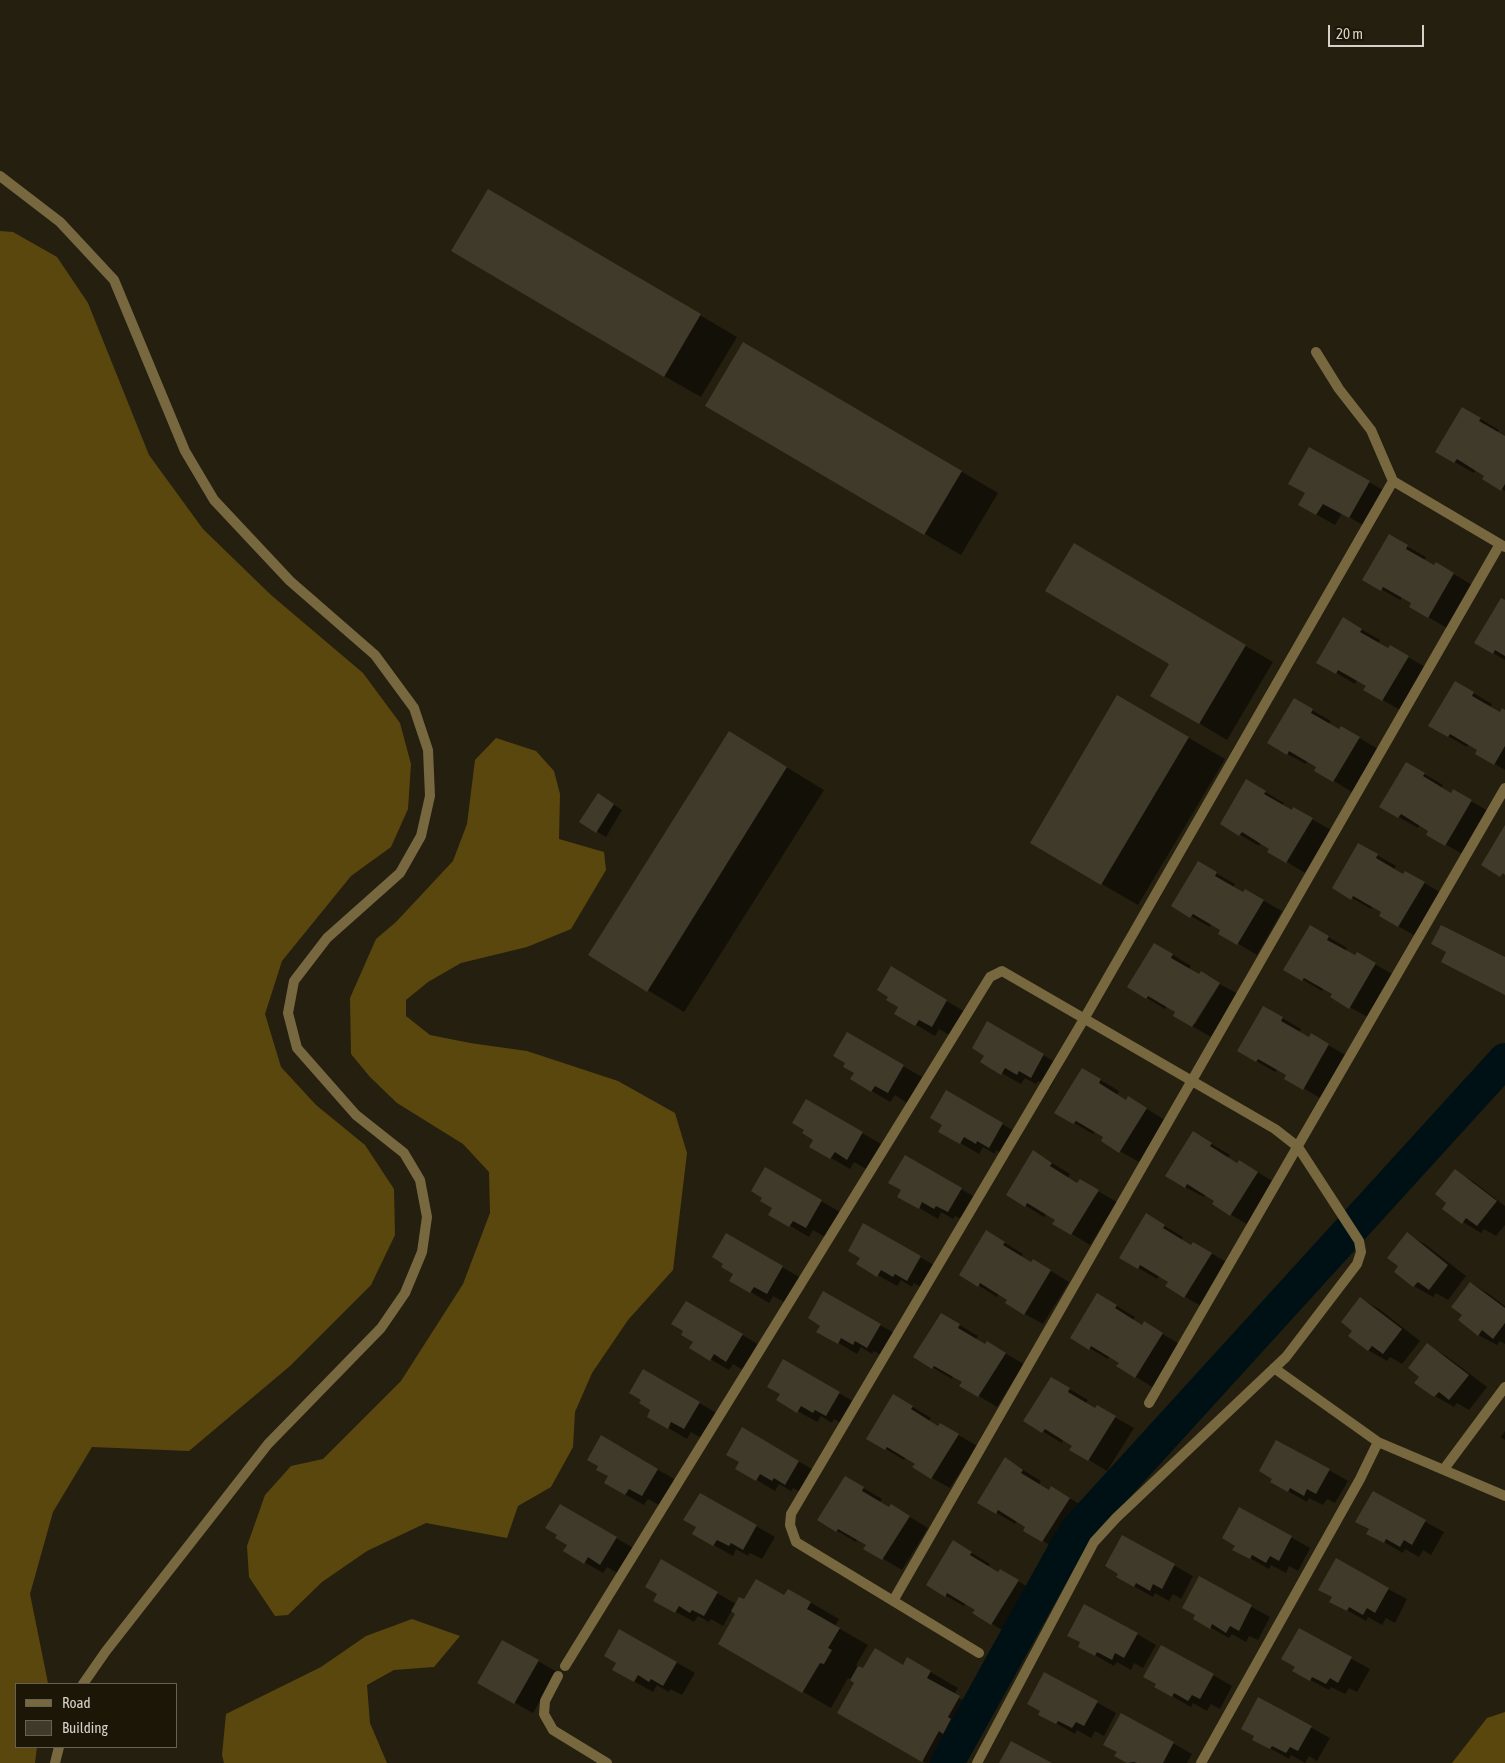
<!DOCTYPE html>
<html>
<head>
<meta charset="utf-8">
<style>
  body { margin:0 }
  #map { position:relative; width:1505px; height:1763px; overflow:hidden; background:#251f10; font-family:"Asap Condensed",sans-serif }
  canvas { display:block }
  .legend { position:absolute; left:15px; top:1683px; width:162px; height:65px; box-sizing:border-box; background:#1c1607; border:1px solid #666154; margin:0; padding:6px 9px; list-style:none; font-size:15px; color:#d5d1c8 }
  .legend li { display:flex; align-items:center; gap:10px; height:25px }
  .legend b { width:25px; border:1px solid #666154 }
  .scale { position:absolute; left:1328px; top:25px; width:96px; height:22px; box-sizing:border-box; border:2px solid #d5d1c8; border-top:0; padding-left:6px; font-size:15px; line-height:18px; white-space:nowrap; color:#d5d1c8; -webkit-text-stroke:4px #1c1607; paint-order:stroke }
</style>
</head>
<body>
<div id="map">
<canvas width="1505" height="1763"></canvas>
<ul class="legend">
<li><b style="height:6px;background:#77683f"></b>Road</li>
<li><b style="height:14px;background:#403a2a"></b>Building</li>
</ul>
<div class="scale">20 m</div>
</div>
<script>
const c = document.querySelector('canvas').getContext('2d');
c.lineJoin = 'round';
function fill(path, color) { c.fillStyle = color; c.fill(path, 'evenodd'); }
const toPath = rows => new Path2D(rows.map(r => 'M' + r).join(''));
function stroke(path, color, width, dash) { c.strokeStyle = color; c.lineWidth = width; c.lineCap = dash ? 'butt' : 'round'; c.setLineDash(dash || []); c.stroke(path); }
const forest = toPath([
  [0,231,13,232,57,257,88,303,149,455,203,529,271,595,363,673,400,723,411,764,408,809,391,847,351,876,282,961,265,1014,281,1067,316,1105,365,1145,394,1189,395,1235,371,1285,290,1366,189,1451,92,1447,53,1512,30,1594,48,1683,16,1684,16,1747,37,1747,35,1763,0,1763],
  [496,738,536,751,554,771,560,794,559,839,604,852,606,870,571,929,527,947,461,963,428,982,406,1000,406,1016,430,1035,470,1043,527,1051,618,1081,675,1113,687,1153,673,1270,628,1320,592,1373,575,1412,573,1447,551,1487,518,1506,507,1538,426,1523,367,1551,322,1582,288,1615,275,1616,249,1577,247,1546,265,1495,291,1466,323,1459,401,1381,463,1284,490,1213,489,1172,463,1144,397,1103,370,1077,351,1054,350,998,376,939,396,922,453,861,467,824,475,760],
  [412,1619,460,1636,434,1667,394,1670,367,1685,370,1723,387,1763,224,1763,222,1755,226,1714,321,1667,366,1636],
  [1505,1712,1505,1763,1452,1763,1487,1718]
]);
const shadow = toPath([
  [525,212,737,337,701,397,664,376],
  [781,365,998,493,961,555,925,534],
  [1462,408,1499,430,1497,433,1505,438,1505,491,1484,479,1486,475,1476,469,1474,473,1437,452],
  [1310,448,1388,493,1368,528,1342,513,1335,525,1300,505,1307,493],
  [1389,536,1426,557,1424,560,1434,567,1436,563,1472,585,1447,628,1411,607,1413,603,1403,597,1400,600,1364,579],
  [1074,545,1273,662,1227,740,1152,695,1171,664],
  [1505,602,1505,660,1476,643],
  [1343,619,1380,640,1378,644,1389,650,1390,647,1427,668,1402,711,1365,690,1367,686,1357,680,1355,684,1318,662],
  [1455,682,1492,704,1490,708,1500,713,1505,712,1505,770,1477,753,1479,750,1469,743,1467,747,1430,726],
  [1294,700,1331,721,1329,724,1339,730,1341,727,1378,749,1352,792,1316,770,1318,767,1308,761,1306,764,1287,754],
  [1155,718,1225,759,1138,905,1031,843],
  [729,732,824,790,684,1012,589,955],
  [1406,763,1443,785,1441,788,1451,794,1453,791,1490,812,1464,855,1428,834,1430,830,1420,824,1418,828,1381,807],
  [1247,781,1284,803,1282,806,1292,812,1294,809,1331,830,1305,873,1269,851,1271,848,1261,842,1259,846,1222,824],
  [607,800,622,810,606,837,581,822],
  [1359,845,1396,866,1394,869,1404,875,1406,872,1443,894,1417,937,1381,916,1383,912,1373,906,1371,909,1334,887],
  [1198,863,1235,884,1233,888,1243,894,1245,890,1282,911,1257,955,1220,933,1222,930,1212,924,1210,927,1173,906],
  [1310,926,1347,948,1345,951,1355,957,1357,954,1394,975,1369,1018,1332,997,1334,993,1324,988,1322,991,1285,969],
  [1155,944,1191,966,1189,969,1192,1024,1195,1024,1220,984,1238,994,1211,1037,1192,1026,1177,1011,1167,1005,1165,1009,1147,998],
  [892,968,965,1012,951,1036,939,1029,935,1036,896,1013,900,1007],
  [1264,1007,1301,1029,1299,1032,1309,1038,1311,1035,1347,1056,1322,1099,1286,1078,1288,1074,1278,1068,1275,1072,1239,1051],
  [988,1023,1062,1066,1050,1088,1038,1081,1036,1084,1025,1078,1021,1084,982,1062,985,1056],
  [847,1034,922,1077,907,1103,895,1095,890,1102,852,1079,856,1073],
  [1082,1069,1119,1091,1117,1095,1126,1101,1129,1098,1165,1120,1139,1162,1102,1141,1104,1137,1095,1131,1093,1134,1056,1112],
  [947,1092,1021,1135,1008,1157,996,1150,995,1154,983,1147,979,1154,940,1131,944,1125],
  [807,1101,881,1144,866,1169,854,1162,850,1169,811,1146,815,1140,805,1129],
  [1193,1133,1230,1155,1228,1158,1238,1164,1240,1162,1276,1183,1250,1226,1213,1204,1216,1200,1206,1194,1204,1197,1185,1187],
  [1034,1152,1070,1174,1068,1178,1078,1184,1080,1181,1117,1202,1090,1245,1054,1223,1056,1220,1046,1214,1044,1217,1008,1195],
  [905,1157,980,1200,967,1222,955,1216,953,1219,941,1212,938,1219,899,1196,903,1190],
  [765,1169,840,1212,825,1237,813,1230,809,1237,770,1214,774,1208],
  [1455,1171,1474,1182,1505,1206,1505,1225,1496,1236,1484,1229,1481,1233,1463,1222,1448,1203],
  [1146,1215,1183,1237,1181,1240,1191,1246,1193,1243,1230,1264,1203,1307,1185,1297,1169,1282,1159,1276,1157,1279,1120,1257],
  [864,1225,939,1268,926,1290,914,1283,912,1287,901,1280,897,1286,858,1264,862,1257],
  [987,1232,1023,1254,1021,1257,1031,1263,1033,1260,1069,1282,1043,1324,1025,1314,1009,1299,999,1293,997,1297,960,1274],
  [1407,1234,1426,1245,1466,1276,1448,1300,1436,1293,1433,1297,1414,1286,1396,1271,1400,1266],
  [726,1235,801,1278,786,1303,773,1296,769,1303,731,1280,735,1274],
  [1471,1283,1489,1294,1505,1306,1505,1344,1500,1341,1497,1345,1478,1335,1464,1315],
  [824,1292,899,1336,886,1358,874,1351,872,1354,861,1347,857,1354,818,1331,822,1325],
  [1098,1295,1135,1317,1133,1320,1142,1326,1144,1323,1181,1345,1154,1388,1136,1377,1120,1362,1110,1356,1108,1359,1072,1338],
  [1361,1299,1379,1309,1420,1341,1402,1364,1390,1357,1387,1361,1368,1350,1354,1330],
  [686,1302,761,1346,745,1371,733,1364,729,1370,691,1348,695,1341],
  [941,1314,978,1336,976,1339,986,1346,987,1343,1024,1364,997,1407,961,1385,963,1382,953,1376,952,1379,915,1357],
  [1427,1345,1446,1356,1487,1387,1469,1410,1457,1403,1454,1407,1435,1396,1416,1382,1420,1376],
  [784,1361,858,1404,846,1426,834,1419,832,1423,821,1416,817,1422,778,1400,781,1393],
  [644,1370,718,1414,703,1439,691,1432,687,1439,648,1416,652,1409,643,1399],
  [1051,1378,1088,1400,1086,1403,1096,1410,1097,1407,1134,1428,1107,1471,1071,1449,1073,1445,1063,1439,1062,1443,1025,1421],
  [913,1407,931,1418,929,1421,938,1427,940,1424,977,1446,950,1488,932,1478,917,1464,906,1457,904,1460,868,1438],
  [743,1429,817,1472,805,1494,793,1488,791,1491,779,1484,775,1491,737,1468,741,1462],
  [1505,1431,1505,1440,1501,1437],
  [601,1437,676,1480,661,1506,648,1499,644,1505,605,1483,610,1476],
  [1005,1459,1041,1481,1039,1485,1050,1491,1052,1488,1088,1509,1061,1552,1025,1530,1027,1527,1017,1521,1015,1524,979,1502],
  [1329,1470,1348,1481,1335,1503,1327,1499,1323,1505,1309,1498,1307,1502,1272,1482],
  [845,1477,882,1499,880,1502,890,1509,892,1506,928,1528,902,1570,865,1548,868,1545,857,1539,856,1542,819,1520],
  [1373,1493,1444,1532,1431,1555,1423,1550,1419,1557,1405,1549,1403,1553,1368,1533,1370,1530,1357,1522],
  [700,1494,775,1537,762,1559,750,1553,748,1556,736,1549,733,1556,694,1534,698,1527],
  [560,1505,635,1549,619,1574,607,1567,603,1573,565,1551,569,1544],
  [1239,1508,1310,1548,1298,1571,1289,1566,1286,1573,1271,1565,1269,1569,1234,1549,1236,1545],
  [1123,1537,1193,1576,1181,1599,1173,1594,1169,1601,1155,1593,1153,1597,1117,1577,1119,1573],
  [954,1542,990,1564,988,1567,999,1573,1000,1571,1037,1592,1010,1635,992,1624,976,1610,966,1603,964,1606,946,1596],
  [661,1561,736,1604,744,1601,785,1597,789,1590,839,1619,835,1626,868,1645,856,1665,864,1670,904,1666,908,1659,958,1688,954,1695,987,1714,975,1734,979,1736,971,1749,968,1747,958,1763,926,1763,839,1713,856,1683,852,1680,848,1678,831,1708,719,1643,737,1613,732,1610,723,1626,711,1619,709,1622,698,1616,694,1622,655,1600,659,1595],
  [1199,1578,1270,1617,1258,1640,1249,1636,1246,1642,1232,1634,1229,1638,1194,1618,1196,1615],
  [1388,1589,1407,1599,1395,1623,1386,1618,1382,1625,1368,1617,1366,1621,1331,1601],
  [620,1630,695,1673,682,1695,670,1689,669,1692,657,1685,653,1692,614,1670,618,1663],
  [1299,1630,1370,1669,1357,1692,1349,1688,1345,1694,1331,1687,1329,1690,1294,1671,1296,1667],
  [1137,1634,1156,1645,1143,1668,1134,1663,1131,1670,1117,1662,1114,1666,1079,1646],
  [503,1641,557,1672,533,1713,479,1682],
  [1045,1674,1116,1713,1104,1736,1095,1731,1091,1738,1077,1730,1075,1734,1040,1714],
  [1213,1675,1232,1686,1220,1709,1211,1704,1207,1711,1193,1703,1191,1707,1156,1687],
  [1259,1699,1330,1738,1317,1761,1309,1756,1305,1763,1291,1755,1289,1759,1254,1739],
  [1121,1714,1192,1754,1187,1763,1129,1763,1116,1755,1118,1752]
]);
const canal = toPath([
  [947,1763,1065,1550,1077,1530,1505,1060]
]);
const building = toPath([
  [488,189,701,314,664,377,451,251],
  [743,342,962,471,924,535,705,406],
  [1462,407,1481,418,1479,421,1505,436,1505,484,1501,491,1482,479,1484,476,1457,459,1454,463,1435,452],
  [1309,447,1370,481,1349,518,1323,504,1316,515,1298,505,1305,493,1288,484],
  [1389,534,1408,545,1406,549,1434,565,1436,562,1454,573,1428,618,1409,607,1411,603,1383,587,1381,591,1362,580],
  [1074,543,1246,645,1199,724,1150,696,1169,664,1045,591],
  [1501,598,1505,600,1505,656,1495,650,1493,654,1474,643],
  [1343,617,1362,629,1360,632,1388,648,1390,645,1409,656,1382,701,1363,690,1366,686,1338,670,1336,674,1316,663],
  [1455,681,1474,692,1472,696,1500,712,1502,708,1505,710,1505,746,1494,765,1475,754,1477,750,1450,734,1448,737,1428,726],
  [1117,695,1189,737,1101,885,1030,843],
  [1294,698,1313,709,1311,713,1339,729,1341,726,1360,737,1333,782,1314,771,1316,767,1289,751,1287,755,1267,743],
  [729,731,787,767,647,992,588,955],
  [1406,762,1425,773,1423,776,1451,793,1453,789,1472,800,1445,846,1426,835,1428,831,1401,814,1398,818,1379,807],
  [1246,779,1266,791,1264,794,1292,810,1293,807,1313,818,1286,863,1267,852,1269,849,1242,832,1239,836,1220,824],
  [598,793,614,804,596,833,579,822],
  [1505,825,1505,875,1503,873,1500,877,1481,865],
  [1358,843,1378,854,1376,858,1403,874,1405,871,1425,882,1398,927,1379,916,1381,912,1353,896,1351,900,1332,888],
  [1198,861,1217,872,1215,876,1243,892,1245,889,1264,900,1237,945,1218,934,1220,930,1193,914,1190,918,1171,906],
  [1310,925,1329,936,1327,940,1355,955,1357,952,1376,963,1349,1009,1330,997,1332,994,1304,978,1302,981,1283,970],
  [1441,925,1505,957,1505,995,1441,962,1446,952,1431,944],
  [1154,943,1173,954,1171,958,1199,974,1201,971,1220,983,1192,1027,1173,1016,1175,1012,1148,996,1146,999,1127,987],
  [891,966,947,1000,932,1027,919,1020,915,1026,894,1014,898,1007,886,1000,888,997,877,990],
  [1263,1006,1283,1017,1281,1021,1309,1037,1311,1033,1329,1044,1303,1090,1284,1079,1286,1075,1258,1059,1256,1062,1237,1051],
  [987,1021,1044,1054,1031,1078,1019,1071,1017,1075,1005,1068,1001,1075,980,1062,984,1056,972,1048],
  [847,1032,904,1065,888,1093,875,1086,871,1092,850,1079,854,1073,843,1067,845,1063,833,1056],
  [1082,1068,1101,1079,1099,1083,1126,1100,1128,1096,1147,1108,1119,1153,1101,1141,1103,1137,1076,1121,1073,1124,1054,1113],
  [946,1090,1003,1123,989,1148,977,1141,976,1144,964,1137,960,1144,938,1132,942,1125,930,1118],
  [806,1099,863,1132,847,1160,835,1152,830,1159,809,1147,813,1140,802,1133,804,1130,792,1123],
  [1193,1131,1212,1143,1210,1146,1237,1163,1239,1160,1258,1172,1230,1216,1212,1204,1214,1201,1187,1184,1185,1188,1165,1176],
  [1033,1150,1052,1163,1050,1166,1077,1183,1080,1179,1099,1190,1071,1235,1052,1224,1055,1220,1027,1203,1025,1207,1006,1195],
  [905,1155,962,1188,948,1212,936,1206,934,1209,922,1202,919,1209,897,1197,901,1190,888,1183],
  [765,1167,822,1200,806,1228,793,1221,789,1227,768,1215,772,1208,760,1201,762,1198,751,1191],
  [1455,1169,1497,1201,1477,1226,1466,1218,1462,1224,1442,1209,1446,1203,1435,1194],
  [1146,1213,1165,1225,1163,1228,1191,1245,1193,1242,1212,1253,1184,1298,1165,1286,1168,1282,1140,1265,1138,1269,1119,1258],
  [863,1223,921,1256,907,1281,895,1274,893,1277,881,1270,877,1277,856,1264,860,1258,848,1251],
  [986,1230,1005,1242,1003,1245,1031,1262,1033,1259,1051,1270,1024,1315,1005,1303,1007,1300,980,1283,978,1287,959,1275],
  [1407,1232,1448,1265,1429,1290,1418,1282,1413,1287,1394,1272,1398,1266,1387,1258],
  [726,1233,783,1266,767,1294,754,1287,750,1293,729,1281,733,1274,721,1267,723,1264,712,1257],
  [1470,1282,1505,1308,1505,1323,1493,1339,1482,1330,1478,1336,1458,1320,1462,1315,1451,1307],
  [823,1291,881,1324,867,1348,855,1341,853,1345,841,1338,838,1344,816,1332,820,1326,808,1318],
  [1097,1293,1117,1305,1115,1308,1142,1325,1144,1321,1163,1333,1135,1378,1116,1366,1119,1363,1091,1346,1089,1350,1070,1338],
  [1360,1297,1402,1329,1383,1354,1372,1346,1368,1351,1348,1336,1352,1331,1341,1322],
  [686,1301,743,1334,726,1362,714,1354,710,1361,689,1348,693,1342,681,1335,683,1331,671,1324],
  [941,1313,960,1324,958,1328,985,1344,987,1341,1006,1353,978,1397,959,1386,962,1382,934,1366,932,1369,913,1357],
  [1427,1343,1469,1375,1449,1400,1439,1392,1434,1397,1414,1383,1419,1377,1408,1368],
  [783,1359,840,1392,826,1416,815,1410,813,1413,801,1406,797,1413,776,1400,780,1394,767,1387],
  [643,1369,700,1402,684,1429,671,1422,668,1429,647,1417,650,1410,639,1403,641,1400,629,1393],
  [1051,1377,1070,1388,1068,1392,1095,1408,1097,1405,1116,1416,1088,1461,1069,1450,1072,1446,1045,1429,1042,1433,1023,1421],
  [893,1394,913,1406,911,1409,938,1426,940,1423,959,1434,931,1479,912,1467,915,1464,887,1447,885,1450,866,1439],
  [742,1427,799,1461,785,1485,774,1478,772,1481,760,1474,756,1481,735,1469,739,1462,726,1455],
  [601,1435,658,1469,642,1496,629,1489,625,1495,604,1483,608,1476,596,1470,598,1466,587,1460],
  [1276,1440,1330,1469,1316,1494,1307,1489,1304,1496,1290,1488,1288,1492,1270,1482,1272,1479,1259,1471],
  [1005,1457,1023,1470,1021,1473,1049,1490,1051,1486,1070,1498,1042,1542,1023,1531,1025,1527,998,1510,996,1514,977,1503],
  [845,1476,864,1487,862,1491,889,1507,891,1504,910,1516,882,1560,863,1549,866,1545,838,1529,836,1532,817,1520],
  [1373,1491,1426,1520,1412,1545,1404,1540,1400,1547,1386,1539,1384,1543,1366,1534,1369,1529,1355,1522],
  [700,1493,757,1525,743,1550,731,1543,729,1546,717,1540,713,1546,692,1534,696,1527,683,1520],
  [560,1504,617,1537,600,1565,588,1557,584,1564,563,1551,567,1545,555,1538,557,1535,545,1528],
  [1239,1507,1292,1536,1279,1561,1270,1556,1266,1563,1252,1555,1250,1559,1232,1550,1235,1546,1222,1538],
  [1122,1535,1175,1564,1162,1589,1153,1584,1150,1591,1136,1583,1134,1587,1116,1577,1118,1574,1105,1566],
  [953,1540,972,1552,970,1555,998,1572,1000,1569,1019,1580,991,1625,972,1613,975,1610,947,1593,945,1597,926,1585],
  [1336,1558,1389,1588,1375,1613,1367,1608,1363,1615,1349,1607,1347,1611,1329,1602,1332,1597,1318,1590],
  [661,1559,718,1592,704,1616,692,1610,690,1613,679,1606,675,1613,653,1601,657,1594,645,1587],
  [1199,1576,1252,1605,1239,1631,1230,1626,1226,1633,1212,1624,1210,1629,1193,1619,1195,1615,1182,1608],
  [756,1579,784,1595,788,1589,811,1602,807,1609,840,1628,828,1648,832,1650,824,1664,820,1663,802,1693,718,1644,735,1614,731,1611,739,1597,744,1599],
  [1084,1604,1138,1633,1124,1658,1115,1653,1112,1660,1097,1652,1095,1656,1078,1647,1080,1642,1067,1636],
  [1299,1628,1352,1657,1338,1683,1330,1678,1326,1684,1312,1677,1310,1681,1292,1671,1295,1667,1281,1659],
  [619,1629,677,1662,663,1686,651,1679,649,1682,638,1675,634,1682,612,1670,616,1663,604,1656],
  [502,1640,539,1660,514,1704,477,1683],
  [1161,1645,1214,1674,1200,1699,1192,1695,1188,1701,1174,1693,1172,1697,1154,1687,1156,1684,1143,1677],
  [875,1648,903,1665,907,1657,931,1671,927,1678,960,1696,948,1717,951,1719,943,1734,939,1731,922,1762,837,1713,854,1683,850,1680,858,1666,863,1668],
  [1044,1672,1098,1701,1084,1726,1076,1722,1072,1728,1058,1721,1056,1724,1038,1715,1040,1711,1027,1704],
  [1258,1697,1312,1726,1298,1751,1290,1747,1286,1753,1272,1746,1270,1749,1252,1740,1254,1736,1241,1729],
  [1121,1713,1174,1742,1163,1763,1137,1763,1134,1762,1127,1763,1114,1756,1117,1752,1103,1745],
  [1011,1741,1052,1763,999,1763]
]);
const street = toPath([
  [0,176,60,222,114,280,185,451,214,500,290,581,375,655,414,708,428,750,430,796,421,836,400,873,327,938,294,981,288,1013,297,1048,356,1115,404,1153,420,1180,427,1217,422,1252,405,1293,381,1328,268,1444,106,1651,83,1684],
  [1316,352,1339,389,1371,430,1393,481,1505,547],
  [1274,1368,1378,1442,1505,1496],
  [1149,1403,1505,788],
  [1444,1469,1505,1387],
  [893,1601,1500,544],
  [979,1653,796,1542,790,1525,791,1514,1084,1019,1393,481],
  [565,1666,990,977,1002,971,1275,1129,1298,1147,1359,1241,1361,1252,1357,1264,1286,1357,1116,1518,1094,1542,977,1763],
  [558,1676,545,1701,544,1714,553,1730,607,1763],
  [55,1763,59,1747],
  [1201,1763,1360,1479,1378,1442]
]);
fill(forest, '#5a470d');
fill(shadow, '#0007');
stroke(canal, '#001115', 34);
fill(building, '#403a2a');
stroke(street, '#77683f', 10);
</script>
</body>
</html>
